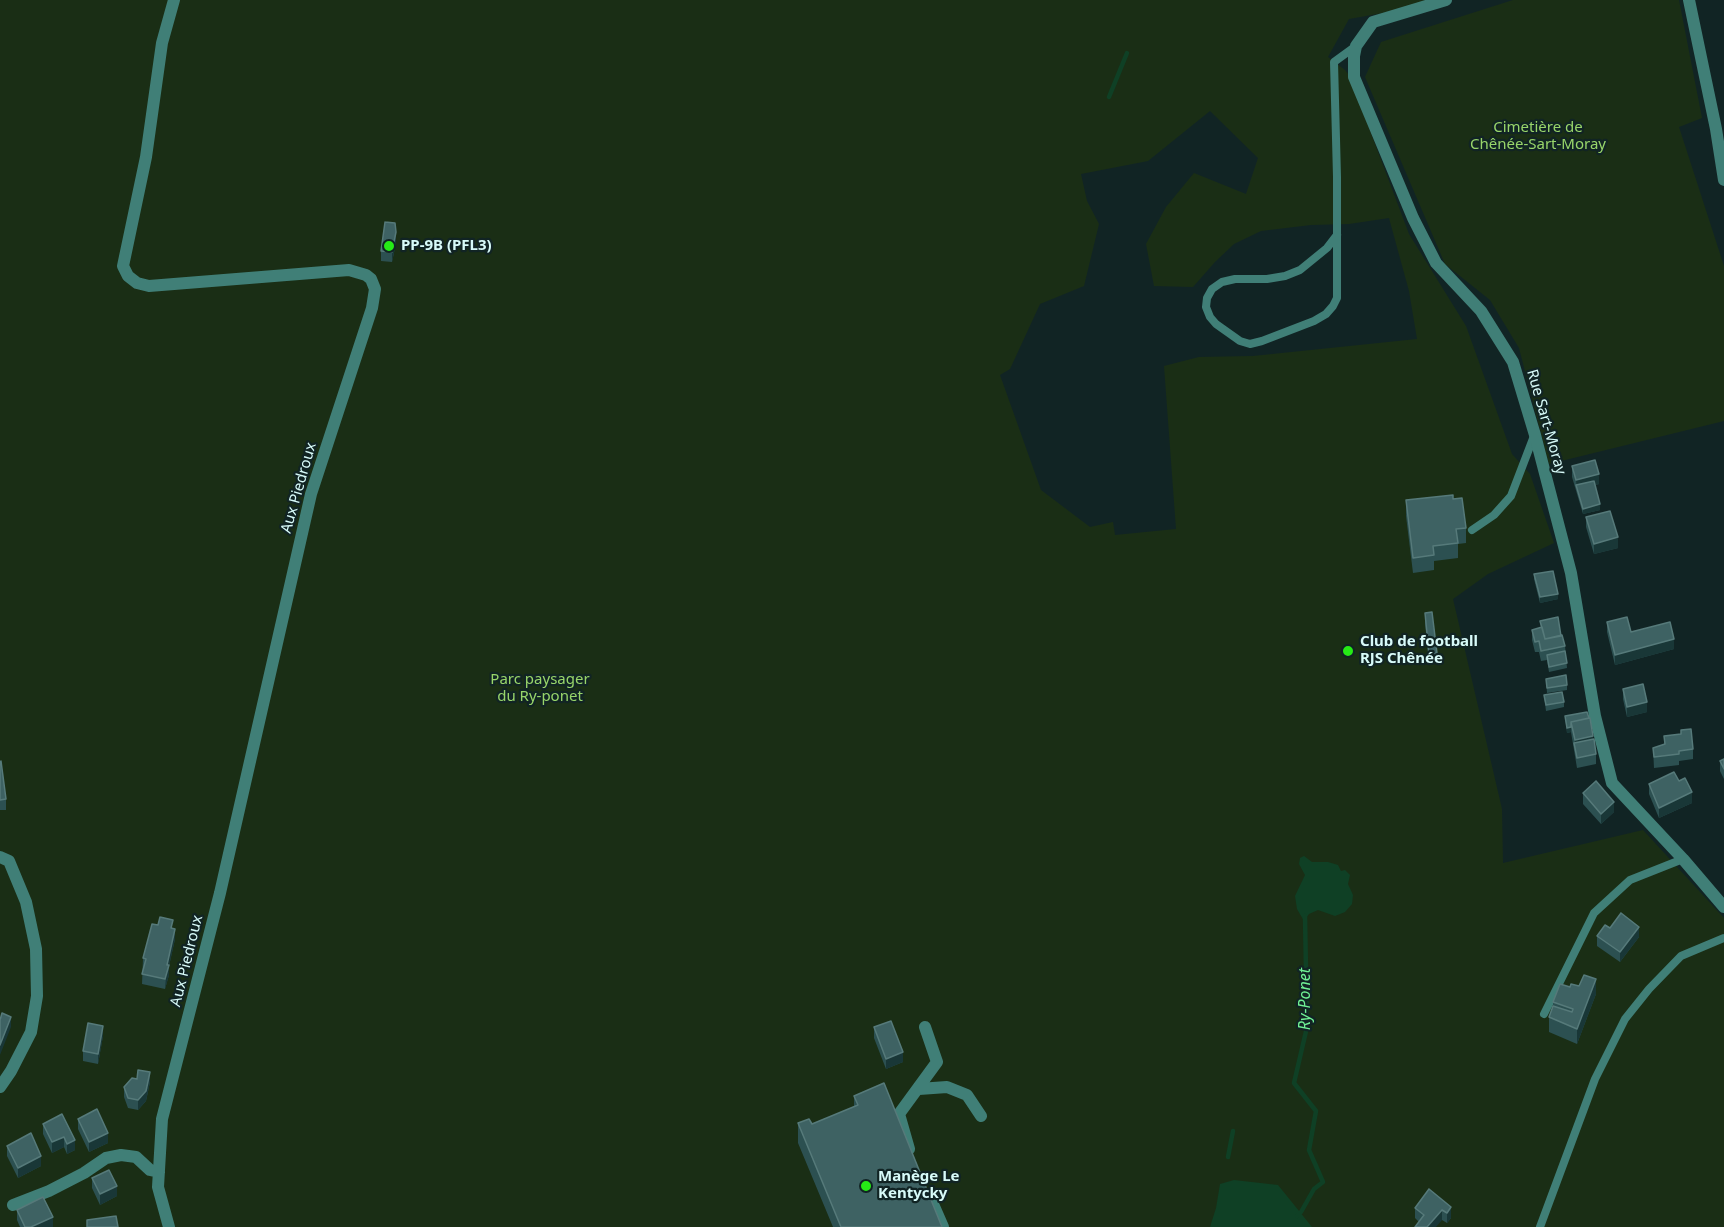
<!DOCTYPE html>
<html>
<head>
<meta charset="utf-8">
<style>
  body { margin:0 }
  canvas { display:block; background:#112424 }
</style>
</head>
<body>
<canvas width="1724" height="1227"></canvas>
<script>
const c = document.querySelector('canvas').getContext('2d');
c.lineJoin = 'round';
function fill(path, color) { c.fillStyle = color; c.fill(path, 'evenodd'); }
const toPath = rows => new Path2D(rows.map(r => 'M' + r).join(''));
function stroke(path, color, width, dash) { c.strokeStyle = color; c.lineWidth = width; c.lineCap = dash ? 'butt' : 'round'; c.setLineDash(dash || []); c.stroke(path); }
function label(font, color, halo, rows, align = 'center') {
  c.font = font + ' "Noto Sans",sans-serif'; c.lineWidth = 4.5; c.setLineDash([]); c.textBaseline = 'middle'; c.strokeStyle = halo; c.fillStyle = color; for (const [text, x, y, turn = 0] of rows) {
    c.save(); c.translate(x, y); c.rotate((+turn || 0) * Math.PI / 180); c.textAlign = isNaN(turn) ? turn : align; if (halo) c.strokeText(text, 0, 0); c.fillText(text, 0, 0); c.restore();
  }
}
const green = toPath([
  [0,0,1428,0,1394,11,1349,19,1328,57,1345,70,1349,75,1409,234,1466,326,1512,454,1530,474,1554,543,1488,574,1453,599,1502,809,1503,863,1643,830,1724,918,1724,1227,0,1227],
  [1210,111,1258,158,1246,194,1194,173,1166,207,1146,244,1154,286,1193,287,1215,262,1234,244,1261,231,1311,225,1349,224,1389,218,1409,291,1417,339,1253,356,1199,357,1164,366,1176,529,1115,535,1113,522,1090,527,1041,490,1000,375,1010,369,1040,304,1084,286,1099,224,1087,201,1081,174,1148,161],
  [1513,0,1679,0,1702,118,1679,127,1724,266,1724,421,1549,464,1519,348,1490,300,1445,264,1365,77,1381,42]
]);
const water = toPath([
  [1304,856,1312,862,1328,862,1338,865,1341,871,1345,870,1350,875,1348,884,1353,895,1352,904,1345,912,1335,916,1318,910,1309,914,1304,921,1297,909,1295,896,1305,875,1299,864,1300,858],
  [1234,1180,1278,1185,1312,1227,1210,1227,1216,1208,1220,1184]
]);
const stream = toPath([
  [1109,97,1127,53],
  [1228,1157,1233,1131],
  [1297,1216,1301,1212,1314,1189,1323,1182,1309,1150,1316,1111,1294,1083,1307,1027,1305,916]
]);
const service = toPath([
  [1337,235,1327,248,1300,270,1285,276,1267,279,1235,279,1222,282,1212,289,1207,298,1206,307,1210,317,1216,324,1240,341,1250,344,1262,341,1314,321,1326,314,1333,306,1337,298,1337,177,1334,62,1356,46],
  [1472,530,1494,515,1511,496,1534,436],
  [1544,1014,1594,913,1630,880,1683,859],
  [1540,1227,1595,1079,1625,1019,1649,989,1681,956,1724,938]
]);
const minor = toPath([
  [1446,0,1373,22,1356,46,1354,56,1354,77,1413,218,1436,263,1481,311,1513,362,1535,435,1571,573,1595,716,1612,783,1683,859,1724,907],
  [1689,0,1716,129,1724,180],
  [0,857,9,861,26,902,36,949,37,996,31,1032,11,1071,0,1087],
  [919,1089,947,1087,967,1095,981,1116],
  [909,1149,899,1114,937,1062,925,1027],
  [929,1195,943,1227],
  [13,1205,49,1191,84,1173,106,1158,121,1155,136,1157,150,1170,159,1172],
  [169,1227,158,1187,162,1119,220,893,311,494,372,308,375,289,371,279,366,275,349,270,149,286,137,283,128,276,123,266,146,157,162,43,174,0]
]);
const wall = toPath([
  [396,243,392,262,381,261,381,251],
  [1572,466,1599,484,1595,485,1600,510,1583,514,1572,477],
  [1453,499,1466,528,1466,543,1458,544,1458,558,1434,561,1434,570,1413,573,1406,516,1406,500],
  [1586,517,1618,548,1594,554,1586,527],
  [1534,574,1558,599,1540,603,1534,579],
  [1425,613,1437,653,1437,663,1429,664,1425,623],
  [1540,621,1561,636,1565,646,1567,668,1549,672,1547,660,1541,661,1539,652,1535,652,1532,640,1532,630,1541,628],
  [1607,622,1631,632,1674,649,1615,665,1607,632],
  [1546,679,1567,685,1567,690,1547,693],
  [1623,689,1647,712,1627,717,1623,699],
  [1544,695,1564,702,1564,707,1546,711],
  [1565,716,1593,739,1596,754,1596,764,1577,768,1571,732,1567,733],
  [1664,736,1693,749,1693,759,1679,761,1679,765,1654,768,1653,748,1664,745],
  [1724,759,1724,779,1720,771,1720,761],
  [0,762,6,799,6,810,0,810],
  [1679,781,1692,803,1659,818,1649,794,1649,784],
  [1583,793,1614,812,1601,824,1583,804],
  [173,929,175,939,169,966,169,975,165,989,142,984,143,958],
  [1597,936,1639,937,1620,962,1597,946],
  [1596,994,1577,1044,1549,1032,1549,1017,1553,1006,1553,1002],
  [874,1027,903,1062,886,1069,874,1038],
  [103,1036,98,1064,83,1061,83,1051],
  [150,1082,146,1101,138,1110,128,1108,124,1097,124,1087],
  [854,1096,942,1227,833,1227,798,1143,798,1123,812,1124,854,1107],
  [62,1114,75,1150,67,1154,64,1147,52,1153,43,1134,43,1124],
  [78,1119,108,1143,89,1152,78,1129],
  [7,1146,41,1166,18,1178,7,1156],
  [92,1178,117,1196,100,1205,92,1188],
  [1429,1189,1451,1218,1447,1223,1442,1220,1419,1222,1415,1218,1415,1208],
  [17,1210,53,1227,20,1227,17,1220]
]);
const shadedWall = toPath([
  [396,232,396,243,392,262,392,252],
  [1599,474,1599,484,1577,490,1576,480],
  [1600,504,1600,510,1583,514,1583,509],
  [1618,537,1618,548,1594,554,1594,544],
  [1558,594,1558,599,1540,603,1540,597],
  [1674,639,1674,649,1615,665,1615,655],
  [1647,702,1647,712,1627,717,1627,707],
  [1571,727,1571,732,1567,733,1567,728],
  [1593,736,1593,746,1575,750,1575,740],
  [1692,792,1692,803,1659,818,1659,808],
  [1614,802,1614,812,1601,824,1601,814],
  [1639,927,1639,937,1620,962,1620,952],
  [175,929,175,939,169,966,169,975,165,989,167,965],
  [1596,979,1596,994,1577,1044,1577,1029],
  [11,1017,11,1027,0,1055,0,1045],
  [103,1026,103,1036,98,1064,98,1054],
  [903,1052,903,1062,886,1069,886,1059],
  [150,1072,150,1082,146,1101,138,1110,138,1100],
  [108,1133,108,1143,89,1152,89,1142],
  [64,1137,64,1147,52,1153,52,1142],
  [75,1140,75,1150,67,1154,67,1144],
  [41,1156,41,1166,18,1178,18,1168],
  [117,1186,117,1196,100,1205,100,1194],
  [1451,1207,1451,1218,1447,1223,1447,1213],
  [1442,1210,1442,1220,1436,1227,1427,1227],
  [53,1217,53,1227,31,1227]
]);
const building = toPath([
  [385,222,395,223,396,232,392,252,381,251,385,222],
  [1595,460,1599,474,1576,480,1572,466,1595,460],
  [1594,481,1600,504,1583,509,1576,485,1594,481],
  [1453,495,1453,499,1462,498,1466,528,1456,529,1458,543,1433,546,1434,555,1413,558,1406,500,1453,495],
  [1610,511,1618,537,1594,544,1586,517,1610,511],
  [1553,571,1558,594,1540,597,1534,574,1553,571],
  [1432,612,1437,653,1429,654,1425,613,1432,612],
  [1558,617,1561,636,1545,639,1540,621,1558,617],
  [1627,617,1631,632,1670,622,1674,639,1615,655,1607,622,1627,617],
  [1542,627,1545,639,1562,635,1565,646,1541,651,1539,641,1535,642,1532,630,1542,627],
  [1565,651,1567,663,1549,667,1547,655,1565,651],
  [1566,675,1567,685,1547,688,1546,679,1566,675],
  [1643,684,1647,702,1627,707,1623,689,1643,684],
  [1562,692,1564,702,1546,705,1544,695,1562,692],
  [1587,712,1589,718,1571,722,1571,727,1567,728,1565,716,1587,712],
  [1590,718,1593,736,1575,740,1571,722,1590,718],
  [1691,729,1693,749,1679,751,1679,754,1654,757,1653,748,1665,744,1664,736,1681,734,1681,730,1691,729],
  [1594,739,1596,754,1577,758,1574,743,1594,739],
  [1724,759,1724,769,1720,761,1724,759],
  [1,761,6,799,0,800,0,762,1,761],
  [1674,772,1679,781,1685,778,1692,792,1659,808,1649,784,1674,772],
  [1596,781,1614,802,1601,814,1583,793,1596,781],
  [1621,913,1639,927,1620,952,1597,936,1605,925,1610,928,1621,913],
  [160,917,173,920,171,928,175,929,167,965,169,965,165,979,142,974,146,959,143,958,152,924,158,925,160,917],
  [1584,975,1596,979,1577,1029,1549,1017,1553,1006,1572,1012,1573,1009,1553,1002,1560,984,1570,987,1571,984,1579,986,1584,975],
  [2,1013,11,1017,0,1045,0,1020,2,1013],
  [891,1021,903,1052,886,1059,874,1027,891,1021],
  [88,1023,103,1026,98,1054,83,1051,88,1023],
  [138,1070,150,1072,146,1091,138,1100,128,1098,124,1087,132,1078,137,1079,138,1070],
  [884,1083,942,1227,841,1227,798,1123,809,1119,812,1124,858,1105,854,1096,884,1083],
  [97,1109,108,1133,89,1142,78,1119,97,1109],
  [62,1114,75,1140,67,1144,64,1137,52,1142,43,1124,62,1114],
  [31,1133,41,1156,18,1168,7,1146,31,1133],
  [109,1170,117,1186,100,1194,92,1178,109,1170],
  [1429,1189,1451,1207,1447,1213,1442,1210,1427,1227,1415,1227,1424,1215,1415,1208,1429,1189],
  [43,1197,53,1217,31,1227,25,1227,17,1210,43,1197],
  [116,1216,118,1227,87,1227,87,1220,116,1216]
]);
const markers = [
  [389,246,6,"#26ea16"],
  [1348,651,6,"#26ea16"],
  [866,1186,6,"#26ea16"]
];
const parkNames = [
  ["Cimetière de",1538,128],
  ["Chênée-Sart-Moray",1538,145],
  ["Parc paysager",540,680],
  ["du Ry-ponet",540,697]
];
const poiNames = [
  ["PP-9B (PFL3)",401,246],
  ["Club de football",1360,642],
  ["RJS Chênée",1360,659],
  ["Manège Le",878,1177],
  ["Kentycky",878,1194]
];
const streetNames = [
  ["Rue Sart-Moray",1546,422,74],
  ["Aux Piedroux",299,488,-74],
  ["Aux Piedroux",187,961,-76]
];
const waterNames = [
  ["Ry-Ponet",1305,999,-90]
];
fill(green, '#1a2e15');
fill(water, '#0f4025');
stroke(stream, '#0f4025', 4.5);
stroke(service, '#407f77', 8);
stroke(minor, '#407f77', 12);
fill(wall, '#2c5051');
fill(shadedWall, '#193737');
fill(building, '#3e6263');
stroke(building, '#567a7a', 1.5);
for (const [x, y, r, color] of markers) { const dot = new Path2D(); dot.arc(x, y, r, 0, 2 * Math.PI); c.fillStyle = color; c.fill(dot); stroke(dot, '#112424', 2); }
label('15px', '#98d56a', '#112424', parkNames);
label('bold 15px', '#d8fbf9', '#112424', poiNames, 'left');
label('15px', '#d8fbf9', '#112424', streetNames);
label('italic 16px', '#70f295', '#112424', waterNames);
</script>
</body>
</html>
